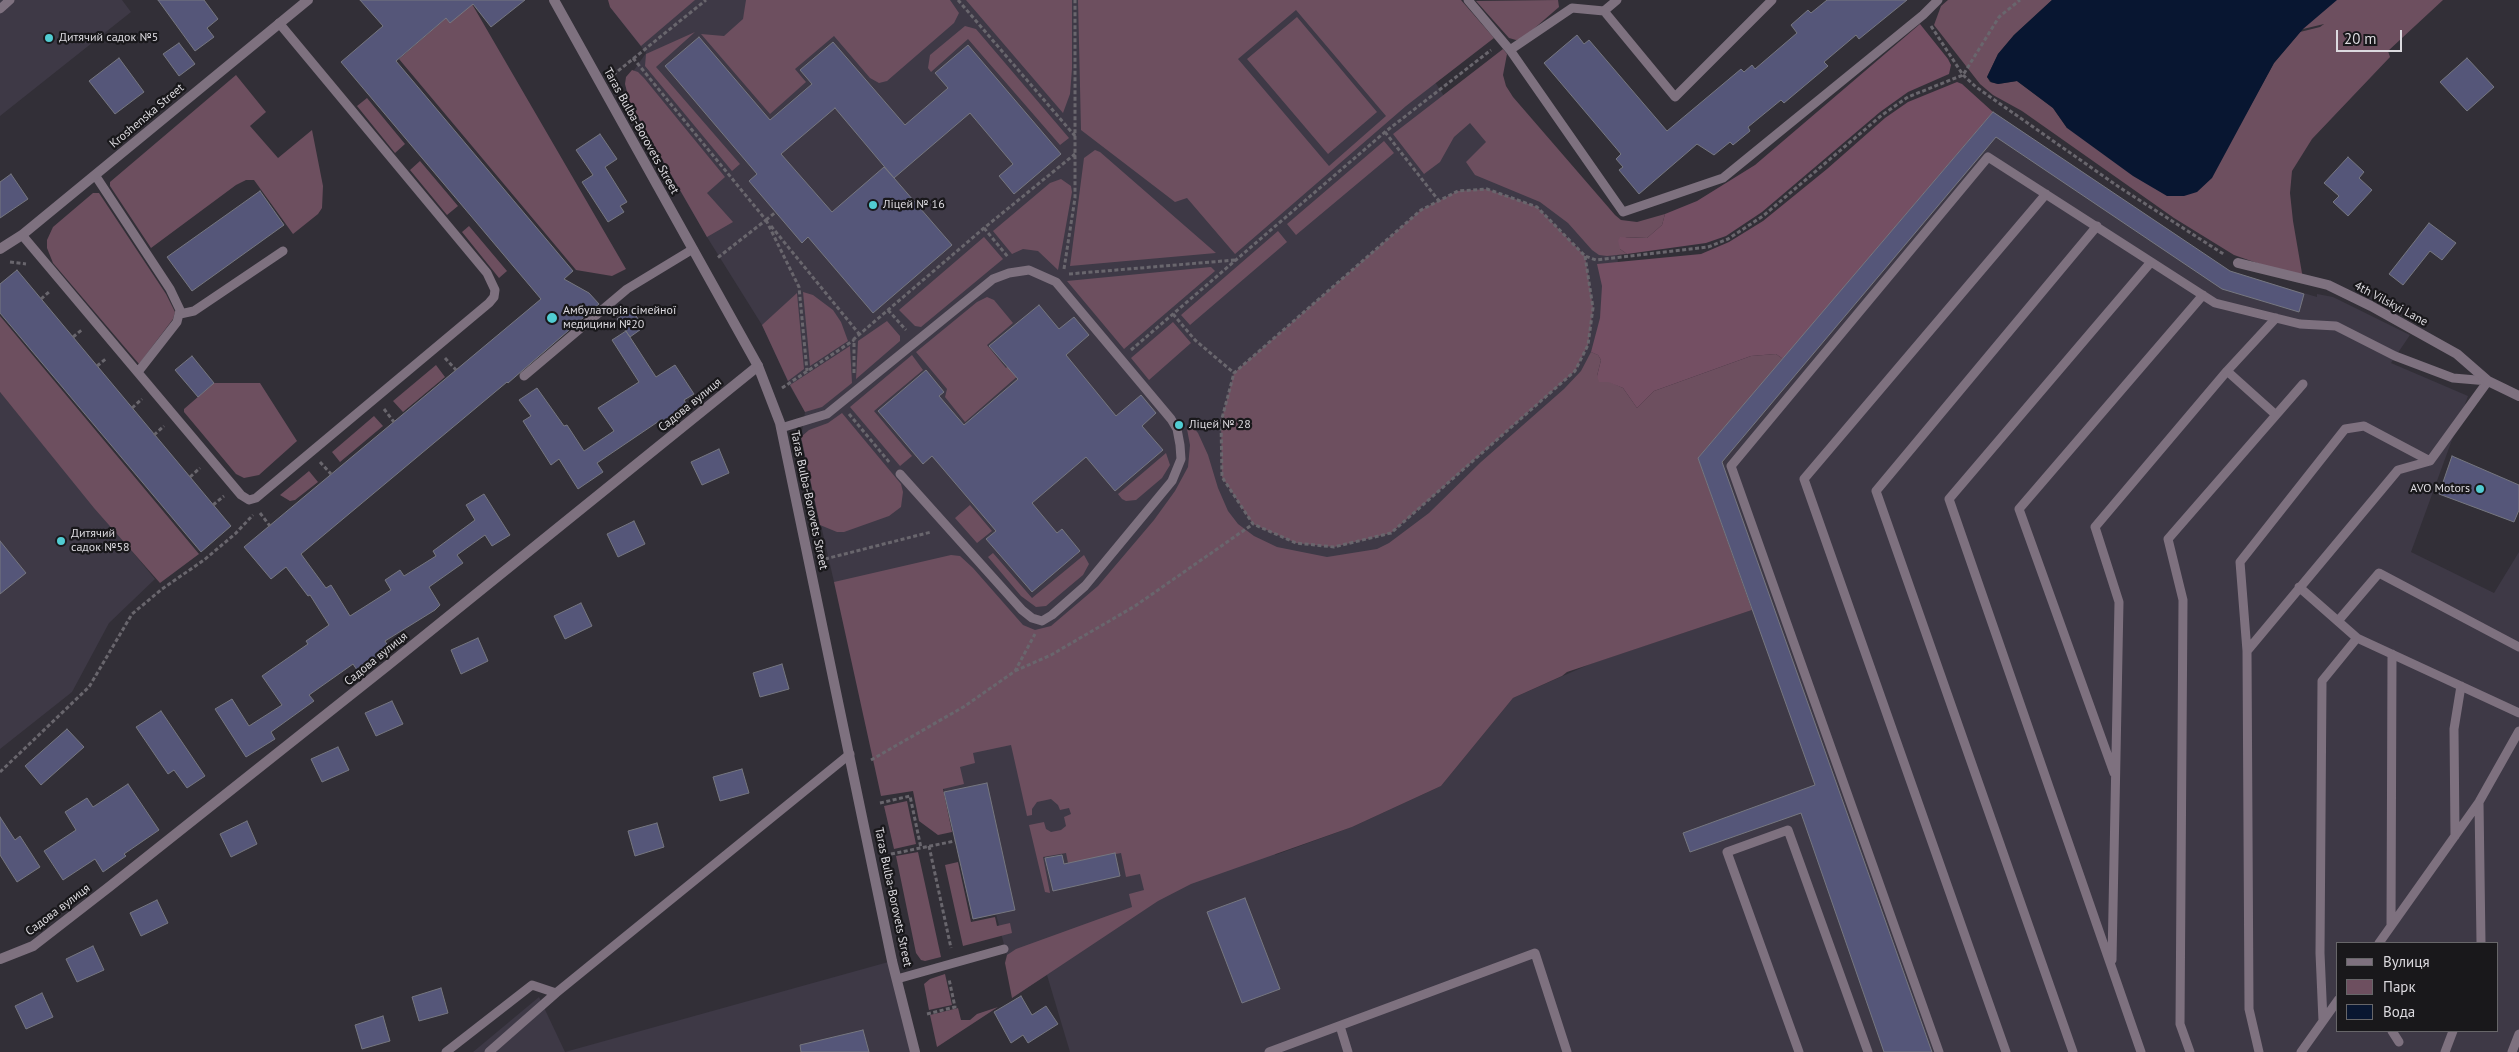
<!DOCTYPE html>
<html>
<head>
<meta charset="utf-8">
<style>
  body { margin:0 }
  #map { position:relative; width:2519px; height:1052px; overflow:hidden; background:#322f37; font-family:"PT Sans",sans-serif }
  canvas { display:block }
  .legend { position:absolute; left:2336px; top:942px; width:162px; height:90px; box-sizing:border-box; background:#19181b; border:1px solid #676669; margin:0; padding:6px 9px; list-style:none; font-size:15px; color:#dcdadf }
  .legend li { display:flex; align-items:center; gap:10px; height:25px }
  .legend b { width:25px; border:1px solid #676669 }
  .scale { position:absolute; left:2336px; top:30px; width:66px; height:22px; box-sizing:border-box; border:2px solid #dcdadf; border-top:0; padding-left:6px; font-size:15px; line-height:18px; white-space:nowrap; color:#dcdadf; -webkit-text-stroke:4px #19181b; paint-order:stroke }
</style>
</head>
<body>
<div id="map">
<canvas width="2519" height="1052"></canvas>
<ul class="legend">
<li><b style="height:6px;background:#7e717f"></b>Вулиця</li>
<li><b style="height:14px;background:#6d4f5f"></b>Парк</li>
<li><b style="height:14px;background:#081631"></b>Вода</li>
</ul>
<div class="scale">20 m</div>
</div>
<script>
const c = document.querySelector('canvas').getContext('2d');
c.lineJoin = 'round';
function fill(path, color) { c.fillStyle = color; c.fill(path, 'evenodd'); }
const toPath = rows => new Path2D(rows.map(r => 'M' + r).join(''));
function stroke(path, color, width, dash) { c.strokeStyle = color; c.lineWidth = width; c.lineCap = dash ? 'butt' : 'round'; c.setLineDash(dash || []); c.stroke(path); }
function label(font, color, halo, rows, align = 'center') {
  c.font = font + ' "PT Sans",sans-serif'; c.lineWidth = 4.5; c.setLineDash([]); c.textBaseline = 'middle'; c.strokeStyle = halo; c.fillStyle = color; for (const [text, x, y, turn = 0] of rows) {
    c.save(); c.translate(x, y); c.rotate((+turn || 0) * Math.PI / 180); c.textAlign = isNaN(turn) ? turn : align; if (halo) c.strokeText(text, 0, 0); c.fillText(text, 0, 0); c.restore();
  }
}
const built = toPath([
  [0,0,122,0,131,12,0,116],
  [618,0,1382,0,1446,99,1617,218,1619,326,1275,855,1352,827,1441,786,1513,698,1590,664,1752,610,1698,458,1993,112,2229,271,2317,297,2317,294,2333,297,2410,335,2391,363,2468,396,2411,552,2494,593,2519,552,2519,1052,1070,1052,1047,975,1017,994,996,914,973,919,937,758,834,582,801,438,805,412,790,386,762,325,707,237,629,103,625,83,646,53,610,7],
  [2338,943,2498,943,2498,1031,2338,1031],
  [0,392,155,579,109,623,72,692,0,749],
  [892,961,915,1052,473,1052,539,997,565,1052]
]);
const green = toPath([
  [608,0,695,0,641,46,610,7],
  [746,0,950,0,959,13,954,23,887,81,879,83,870,78,834,36,795,69,806,82,770,114,701,34,724,36,743,19],
  [966,0,1072,0,1072,69,1070,94,1063,113],
  [1078,0,1461,0,1494,38,1406,106,1235,254,1187,198,1175,202,1081,130],
  [1296,10,1386,116,1329,166,1238,59],
  [1558,0,1559,7,1522,39,1516,40,1509,38,1476,1],
  [1948,0,2052,0,2014,35,1998,54,1987,77,1990,82,1998,84,2017,81,2053,108,2067,128,2244,117,2274,63,2300,32,2320,27,2324,24,2303,29,2300,0,2443,0,2388,51,2390,57,2312,139,2292,171,2290,193,2293,221,2303,279,2234,255,2174,218,2022,111,1993,95,1980,84,1934,25,1941,6],
  [472,4,626,269,612,276,576,270,399,59,446,18],
  [1297,17,1377,112,1328,154,1247,59],
  [965,26,976,29,1069,138,1060,145,968,39,931,72,928,68,930,55],
  [695,32,656,67,740,164,732,171,645,66,646,54],
  [1503,49,1507,54,1503,75,1506,86,1513,97,1615,215,1621,220,1637,222,1665,214,1662,225,1647,238,1626,237,1620,249,1627,254,1607,256,1599,255,1592,250,1568,223,1540,202,1475,175,1466,162,1486,142,1470,123,1454,137,1440,162,1424,174,1393,134],
  [632,70,638,72,644,78,725,177,707,193,733,222,707,237,630,103,625,84,626,77],
  [236,75,266,112,250,126,278,158,312,130,323,186,322,208,318,214,293,234,254,180,246,180,236,185,151,248,110,186,110,182],
  [367,98,405,144,395,153,357,106],
  [1384,141,1394,153,1296,235,1287,224],
  [1095,150,1100,152,1216,253,1070,266,1084,158],
  [420,161,458,206,447,215,410,170],
  [1061,179,1071,186,1072,192,1058,270,1038,251,1023,249,1012,254,993,231,1050,183],
  [1487,189,1537,207,1585,256,1593,308,1588,345,1575,371,1391,533,1334,547,1296,543,1253,524,1222,477,1221,422,1234,373,1421,210,1458,191],
  [93,193,99,193,166,294,175,312,173,319,139,364,53,263,47,248,47,240,53,227],
  [469,226,507,271,499,278,462,232],
  [1278,231,1287,242,1190,325,1181,315],
  [984,237,1003,259,921,327,915,326,899,310],
  [1211,267,1215,271,1124,349,1067,281],
  [803,292,813,295,833,310,841,322,848,341,810,366],
  [797,293,804,369,788,381,762,325],
  [987,297,994,300,1013,323,987,345,1006,368,1011,364,1020,374,965,422,945,397,947,389,916,352,977,302],
  [0,316,199,554,160,583,94,508,0,392],
  [887,321,900,336,900,341,856,379,858,341],
  [1173,322,1191,343,1149,380,1131,358],
  [850,346,852,383,822,407,805,412,790,385],
  [1591,352,1598,355,1601,360,1597,376,1623,388,1637,408,1654,391,1751,356,1776,354,1783,359,1698,458,1752,610,1567,672,1562,676,1513,698,1441,786,1352,827,1191,884,1158,901,1012,998,1005,963,1007,955,1016,949,1132,907,1129,894,1144,890,1140,874,1126,877,1121,853,1068,863,1066,853,1043,857,1050,893,1045,892,1029,825,1044,822,1046,829,1051,832,1061,830,1066,826,1064,817,1071,814,1069,808,1060,810,1058,805,1051,799,1037,802,1032,809,1032,815,1027,816,1011,745,973,753,975,763,960,767,964,784,943,789,952,832,938,835,919,821,913,791,881,796,834,582,951,555,960,556,973,568,1023,625,1035,630,1051,626,1098,586,1154,520,1175,491,1188,467,1190,445,1187,429,1190,424,1198,433,1208,455,1218,488,1228,511,1238,524,1254,536,1277,547,1327,557,1377,549,1389,543,1429,513,1481,462,1564,389,1581,371],
  [912,355,923,370,874,411,912,456,900,466,850,407],
  [436,365,445,377,403,412,393,401],
  [214,383,260,383,297,441,259,475,244,478,236,474,184,412,184,409],
  [842,413,901,484,903,492,901,507,889,516,844,532,837,532,820,525,801,437,809,430,828,423],
  [374,416,383,426,340,462,332,452],
  [1166,453,1170,465,1162,478,1136,500,1126,501,1122,499,1118,494],
  [309,471,318,482,295,500,290,501,280,495],
  [970,505,992,531,977,543,955,518],
  [993,553,1032,598,1084,555,1089,564,1083,575,1046,606,1036,607,1021,596,988,557],
  [907,801,916,844,894,849,884,806],
  [918,852,941,957,925,961,921,960,916,953,896,856],
  [958,862,971,922,995,917,997,926,1010,923,1012,933,963,946,945,865],
  [945,974,952,1005,929,1010,924,984,930,979],
  [998,1007,937,1047,930,1015,958,1008,961,1020,970,1020,977,1014]
]);
const forest = toPath([
  [1920,24,1948,59,1951,65,1949,74,1908,92,1880,112,1762,212,1726,236,1706,243,1627,254,1620,249,1618,241,1620,237,1647,238,1662,225,1665,214,1697,201,1755,165],
  [1957,82,1962,84,1993,112,1783,359,1776,354,1751,356,1654,391,1637,408,1623,388,1608,382,1599,382,1597,376,1601,360,1598,355,1591,352,1600,318,1602,286,1597,264,1701,254,1729,242,1763,221,1827,169,1885,118,1908,102]
]);
const water = toPath([
  [2052,0,2337,0,2303,29,2274,63,2212,178,2197,192,2184,196,2167,196,2133,176,2067,128,2053,108,2017,81,1998,84,1991,82,1987,77,1998,54,2014,35]
]);
const building = toPath([
  [158,0,204,0,218,19,207,28,214,37,195,51,158,0],
  [360,0,525,0,491,27,473,4,450,23,446,18,396,61,573,271,564,279,589,293,599,304,508,383,507,382,301,554,326,588,331,585,350,616,391,590,385,580,400,570,404,576,436,556,433,551,475,520,466,505,484,494,510,535,492,546,485,535,457,555,463,563,429,587,440,605,435,610,385,641,390,649,357,670,353,664,309,695,314,701,271,732,275,739,246,757,215,709,232,699,249,726,282,705,262,676,308,644,306,641,329,625,310,595,308,596,286,567,271,579,244,547,541,299,341,62,383,26,360,0],
  [1827,0,1907,0,1859,39,1856,35,1824,62,1828,66,1784,103,1781,100,1748,127,1750,131,1733,145,1730,142,1714,155,1697,144,1639,194,1619,170,1623,167,1616,159,1621,154,1544,63,1577,35,1584,44,1589,40,1667,131,1741,69,1744,72,1752,65,1755,69,1797,33,1791,25,1808,10,1811,13,1827,0],
  [699,37,770,120,812,84,800,70,833,42,905,125,948,88,935,73,968,45,1061,154,1014,194,999,176,1013,164,970,113,894,178,952,245,873,313,808,237,802,243,749,181,757,174,665,66,699,37],
  [835,108,894,178,884,167,832,212,781,154,835,108],
  [179,43,195,64,179,76,163,54,179,43],
  [119,58,144,92,115,114,89,81,119,58],
  [2467,58,2494,87,2467,111,2440,82,2467,58],
  [1993,112,2230,271,2304,294,2299,312,2222,289,1996,137,1722,462,1932,1052,1884,1052,1801,813,1690,852,1683,833,1815,785,1698,458,1993,112],
  [600,134,617,159,605,167,627,202,620,206,624,212,608,222,582,182,593,175,576,150,600,134],
  [2348,157,2364,172,2359,178,2372,190,2348,216,2333,202,2339,196,2324,183,2348,157],
  [11,174,28,199,0,218,0,182,11,174],
  [260,191,284,225,192,291,167,257,260,191],
  [2429,223,2456,243,2442,260,2430,251,2403,285,2389,274,2429,223],
  [17,270,231,526,201,552,0,313,0,284,17,270],
  [1039,305,1059,329,1074,317,1089,335,1066,355,1116,416,1141,395,1156,413,1142,426,1163,450,1115,491,1086,457,1032,503,1057,533,1062,529,1080,551,1032,592,986,539,996,531,932,456,923,464,878,411,926,370,944,392,939,396,964,425,1018,379,989,346,1039,305],
  [631,309,644,327,630,337,617,319,631,309],
  [626,331,656,377,675,365,694,394,684,400,688,407,664,423,662,419,597,463,603,472,578,489,559,459,551,465,523,421,531,416,519,400,537,388,564,426,567,425,584,451,614,431,598,408,639,382,612,340,626,331],
  [192,356,214,383,198,397,175,370,192,356],
  [719,449,729,473,702,485,691,462,719,449],
  [2452,456,2519,485,2519,510,2514,522,2439,494,2452,456],
  [634,521,645,544,618,557,607,534,634,521],
  [0,541,26,573,0,594,0,541],
  [581,603,592,626,565,639,554,616,581,603],
  [478,638,488,661,461,674,451,650,478,638],
  [782,664,789,689,760,697,753,673,782,664],
  [392,701,403,724,376,736,365,713,392,701],
  [161,711,205,776,187,788,174,770,168,774,136,727,161,711],
  [67,729,84,747,41,785,25,766,67,729],
  [338,747,349,770,322,782,311,759,338,747],
  [742,769,749,793,720,801,713,777,742,769],
  [987,783,1015,910,973,919,944,792,987,783],
  [128,784,159,830,124,854,126,856,103,872,95,859,63,880,44,851,76,830,65,812,87,798,93,807,128,784],
  [0,817,15,840,20,836,40,867,17,882,0,855,0,817],
  [247,821,257,844,231,857,220,834,247,821],
  [657,823,664,847,635,856,628,831,657,823],
  [1115,853,1120,876,1053,891,1045,858,1062,855,1064,864,1115,853],
  [1245,898,1280,989,1242,1003,1207,912,1245,898],
  [157,900,168,923,141,936,130,913,157,900],
  [93,946,104,970,77,982,66,959,93,946],
  [441,988,448,1013,419,1021,412,997,441,988],
  [42,993,53,1017,26,1029,15,1006,42,993],
  [1021,996,1032,1015,1046,1006,1058,1024,1028,1043,1023,1035,1011,1043,994,1012,1021,996],
  [383,1016,390,1041,362,1049,355,1025,383,1016],
  [863,1030,869,1052,801,1052,800,1045,863,1030]
]);
const path = toPath([
  [958,0,1075,136],
  [1931,26,1963,75,1976,87,2119,187,2225,255],
  [633,58,766,220,716,259],
  [613,75,706,0],
  [1385,132,1439,201],
  [766,220,799,287,807,371],
  [766,220,776,212],
  [771,226,860,335],
  [984,228,1008,257],
  [1585,256,1593,308,1588,345,1575,371,1391,533,1334,547,1296,543,1253,524,1222,477,1221,422,1234,373,1421,210,1458,191,1487,189,1537,207,1585,256,1596,260,1708,247,1728,239,1763,216,1882,115,1908,97,1963,75,1999,17,2020,0],
  [10,262,26,264],
  [1064,269,1075,198,1075,0],
  [1069,274,1235,260],
  [41,299,50,291],
  [888,310,906,330],
  [1173,314,1195,340,1234,373],
  [73,337,83,329],
  [1131,350,1385,132,1491,50],
  [445,358,456,370],
  [97,366,107,358],
  [854,373,854,339,984,228,1075,154],
  [782,388,854,340],
  [132,408,142,399],
  [384,409,394,422],
  [849,414,890,463],
  [154,435,164,426],
  [320,462,331,474],
  [190,477,200,468],
  [213,505,224,496],
  [260,513,270,526],
  [825,559,931,532],
  [1015,671,1051,655,1135,606,1253,524],
  [871,760,965,706,1015,671,1035,634],
  [0,772,89,687,132,614,162,589,204,560,235,534,253,515],
  [880,803,910,796,921,848],
  [929,846,951,948],
  [891,854,955,841],
  [927,1014,955,1007,949,979]
]);
const service = toPath([
  [1468,0,1510,50,1572,8,1604,11,1675,97,1772,0],
  [0,9,10,0],
  [1604,11,1617,0],
  [1510,50,1623,212,1723,178,1923,15,1938,0],
  [95,175,170,289,180,310,177,322,138,372],
  [22,235,241,495,249,500,256,498,489,303,494,297,495,290,487,273,279,23],
  [180,314,194,311,283,251],
  [2276,318,2227,371,2276,415],
  [524,376,627,289,693,249],
  [781,428,827,414,993,279,1009,273,1029,270,1056,282,1171,419,1177,429,1180,445,1181,459,1172,481,1085,586,1052,615,1042,621,1032,618,1022,610,900,474],
  [2299,587,2357,638],
  [2338,621,2379,573,2519,647],
  [2247,651,2240,562,2345,429,2364,426,2430,461],
  [2114,773,2019,509,2203,295],
  [2479,802,2481,943],
  [2455,836,2454,729,2461,686],
  [2391,926,2392,654],
  [2379,943,2479,802,2519,731],
  [2112,960,2119,602,2095,527,2227,371],
  [897,979,1004,949],
  [2323,1021,2320,953,2322,681,2357,638,2519,713],
  [1340,1026,1348,1052],
  [2392,1031,2399,1042],
  [446,1052,532,985,556,993,850,754],
  [489,1052,556,993],
  [1269,1052,1535,953,1567,1052],
  [1799,1052,1727,852,1788,830,1868,1052],
  [1939,1052,1731,466,1988,157,2215,303,2300,324,2336,326,2395,356,2453,378,2488,381],
  [2006,1052,1804,479,2046,194],
  [2073,1052,1876,491,2097,226],
  [2141,1052,1949,499,2151,262],
  [2190,1052,2180,1024,2183,600,2168,539,2303,384],
  [2259,1052,2249,1009,2247,651,2398,470,2430,461,2488,381],
  [2301,1052,2338,1000],
  [2445,1052,2453,1031],
  [2512,1052,2519,1034]
]);
const minor = toPath([
  [0,249,22,235,308,0],
  [2238,263,2328,285,2371,306,2457,354,2488,381,2519,396],
  [0,959,33,946,109,887,387,666,758,366]
]);
const tertiary = toPath([
  [554,0,758,366,780,423,892,961,915,1052]
]);
const markers = [
  [49,38,5,"#51ccd2"],
  [873,205,5,"#51ccd2"],
  [552,318,6,"#51ccd2"],
  [1179,425,5,"#51ccd2"],
  [2480,489,5,"#51ccd2"],
  [61,541,5,"#51ccd2"]
];
const poiNames = [
  ["Дитячий садок №5",59,38],
  ["Ліцей № 16",883,205],
  ["Амбулаторія сімейної",563,311],
  ["медицини №20",563,325],
  ["Ліцей № 28",1189,425],
  ["AVO Motors",2470,489,"right"],
  ["Дитячий",71,534],
  ["садок №58",71,548]
];
const streetNames = [
  ["Kroshenska Street",147,116,-40],
  ["Taras Bulba-Borovets Street",641,131,61],
  ["4th Vilskyi Lane",2391,304,28],
  ["Садова вулиця",690,405,-39],
  ["Taras Bulba-Borovets Street",809,500,78],
  ["Садова вулиця",376,659,-39],
  ["Taras Bulba-Borovets Street",893,897,78],
  ["Садова вулиця",58,910,-37]
];
fill(built, '#3e3946');
fill(green, '#6d4f5f');
fill(forest, '#744f63');
fill(water, '#081631');
fill(building, '#555679');
stroke(building, '#767780', 1);
stroke(path, '#69666d', 3, [4, 2.5]);
stroke(service, '#7e717f', 9);
stroke(minor, '#7e717f', 10);
stroke(tertiary, '#7e717f', 10);
for (const [x, y, r, color] of markers) { const dot = new Path2D(); dot.arc(x, y, r, 0, 2 * Math.PI); c.fillStyle = color; c.fill(dot); stroke(dot, '#19181b', 2); }
label('12px', '#dcdadf', '#19181b', poiNames, 'left');
label('12px', '#dcdadf', '#19181b', streetNames);
</script>
</body>
</html>
